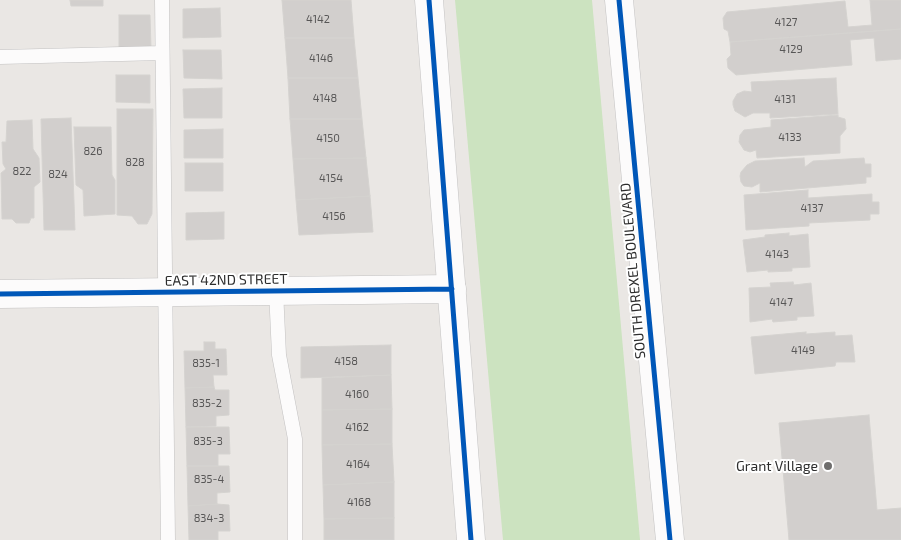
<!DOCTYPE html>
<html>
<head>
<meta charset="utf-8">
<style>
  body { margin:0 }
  canvas { display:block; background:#eae7e4 }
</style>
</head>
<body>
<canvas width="901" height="540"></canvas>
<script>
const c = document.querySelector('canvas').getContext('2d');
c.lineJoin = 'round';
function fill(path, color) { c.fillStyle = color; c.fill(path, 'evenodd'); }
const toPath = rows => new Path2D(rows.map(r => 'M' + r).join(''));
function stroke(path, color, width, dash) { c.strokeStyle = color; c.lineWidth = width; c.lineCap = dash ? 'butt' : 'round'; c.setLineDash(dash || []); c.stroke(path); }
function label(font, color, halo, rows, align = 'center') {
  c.font = font + ' "Exo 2",sans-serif'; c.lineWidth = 4; c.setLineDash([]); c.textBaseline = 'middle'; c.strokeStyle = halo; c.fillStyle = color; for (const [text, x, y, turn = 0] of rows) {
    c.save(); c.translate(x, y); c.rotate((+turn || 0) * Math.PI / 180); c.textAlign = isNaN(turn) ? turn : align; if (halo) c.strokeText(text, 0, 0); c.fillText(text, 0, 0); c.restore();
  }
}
const green = toPath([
  [455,0,592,0,640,540,503,540]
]);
const building = toPath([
  [70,0,103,0,103,6,71,6,70,0],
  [282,0,351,0,354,38,285,38,282,0],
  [870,0,901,0,901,29,730,42,728,31,724,29,723,18,727,12,845,1,848,27,872,25,870,0],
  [220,8,221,37,183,38,183,9,220,8],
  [119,15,150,15,151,48,119,48,119,15],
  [901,29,901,59,876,61,874,38,850,40,852,65,736,75,728,68,727,59,731,55,730,42,901,29],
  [285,38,354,38,358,78,288,78,285,38],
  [183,50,221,50,222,79,184,78,183,50],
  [116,75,150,75,150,103,116,102,116,75],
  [288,78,358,78,362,119,290,119,288,78],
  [836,78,838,114,770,118,770,113,753,113,745,117,735,111,733,105,733,101,737,94,744,91,752,92,751,82,836,78],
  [222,88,222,118,184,118,183,89,222,88],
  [117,109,153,109,152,214,147,224,138,224,132,216,117,215,117,109],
  [838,115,838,117,845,119,846,129,840,136,840,153,757,158,756,150,750,152,744,150,739,142,740,135,744,130,771,127,771,120,838,115],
  [71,118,75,230,44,230,41,119,71,118],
  [290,119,362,119,366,158,293,159,290,119],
  [32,120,33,149,39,158,40,182,34,187,34,218,31,218,29,223,16,223,12,219,2,219,1,173,6,169,3,164,2,142,6,142,7,121,32,120],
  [74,127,111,127,112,175,115,180,115,214,84,216,83,190,76,185,74,127],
  [223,129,223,158,184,158,184,130,223,129],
  [366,158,370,196,296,200,293,159,366,158],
  [804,158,805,167,813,161,864,158,865,164,871,164,871,177,866,177,866,183,760,192,760,183,752,187,744,186,741,182,740,176,741,172,747,165,755,161,804,158],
  [185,163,223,163,223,191,185,191,185,163],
  [808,190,808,198,872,194,872,202,879,202,879,214,870,214,870,220,809,223,809,226,746,230,744,195,808,190],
  [370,196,373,232,299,235,296,200,370,196],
  [224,212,224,239,186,240,186,213,224,212],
  [789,233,789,236,808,234,810,267,792,268,792,271,768,272,768,270,747,272,743,240,765,237,765,235,789,233],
  [793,282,794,285,811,283,814,316,797,317,797,320,773,322,772,319,750,322,749,288,771,287,770,283,793,282],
  [806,332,806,334,835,332,835,336,852,335,855,362,836,362,835,366,755,374,751,337,806,332],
  [204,342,215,342,215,349,226,349,227,375,213,375,214,387,185,388,184,351,204,351,204,342],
  [391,345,391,375,301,378,301,347,391,345],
  [391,375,392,409,322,410,322,378,391,375],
  [214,387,215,390,229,390,229,415,216,416,216,426,186,427,185,388,214,387],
  [392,409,392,444,322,445,322,410,392,409],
  [869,415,877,510,901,508,901,540,789,540,779,423,869,415],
  [186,427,229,427,230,454,218,454,218,466,187,466,186,427],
  [392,444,394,482,323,485,322,445,392,444],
  [187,466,229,466,230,492,217,493,217,504,188,506,187,466],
  [394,482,394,518,324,519,323,485,394,482],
  [217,504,229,505,230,531,218,531,218,540,189,540,188,506,217,504],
  [394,518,394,540,324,540,324,519,394,518]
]);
const lane = toPath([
  [162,0,168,540],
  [0,57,162,53],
  [276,290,279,355,295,439,295,540]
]);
const street = toPath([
  [0,294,452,289]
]);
const secondary = toPath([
  [429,0,471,540],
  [619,0,670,540]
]);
const cycleway = toPath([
  [429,0,471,540],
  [619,0,670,540],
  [0,294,452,289]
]);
const markers = [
  [828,466,5,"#6f6e6d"]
];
const numberNames = [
  ["4142",318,19],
  ["4127",786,22],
  ["4129",791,49],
  ["4146",321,58],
  ["4148",325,98],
  ["4131",785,99],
  ["4133",790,137],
  ["4150",328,138],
  ["826",93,151],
  ["828",135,162],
  ["822",22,171],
  ["824",58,174],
  ["4154",331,178],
  ["4137",812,208],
  ["4156",334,216],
  ["4143",777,254],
  ["4147",781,302],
  ["4149",803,350],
  ["4158",346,361],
  ["835-1",206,363],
  ["4160",357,394],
  ["835-2",207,403],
  ["4162",357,427],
  ["835-3",208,441],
  ["4164",358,464],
  ["835-4",209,479],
  ["4168",359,502],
  ["834-3",209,518]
];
const streetNames = [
  ["SOUTH DREXEL BOULEVARD",633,271,-95],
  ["EAST 42ND STREET",226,280,-1]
];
const poiNames = [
  ["Grant Village",818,466]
];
fill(green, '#cce3c0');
fill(building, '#d2cfcd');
stroke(building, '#d5d3d0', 1);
stroke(lane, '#c3c2c2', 15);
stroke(street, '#c3c2c2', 29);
stroke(secondary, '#c3c2c2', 29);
stroke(lane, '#fcfbfb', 14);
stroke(street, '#fcfbfb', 28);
stroke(secondary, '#fcfbfb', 28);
stroke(cycleway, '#0057b8', 5);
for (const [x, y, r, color] of markers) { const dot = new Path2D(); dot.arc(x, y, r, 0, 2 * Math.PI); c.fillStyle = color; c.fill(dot); stroke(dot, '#fff', 2); }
label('11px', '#575656', null, numberNames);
label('14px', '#2d2d2d', '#fff', streetNames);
label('14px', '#2d2d2d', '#fff', poiNames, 'right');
</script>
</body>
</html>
